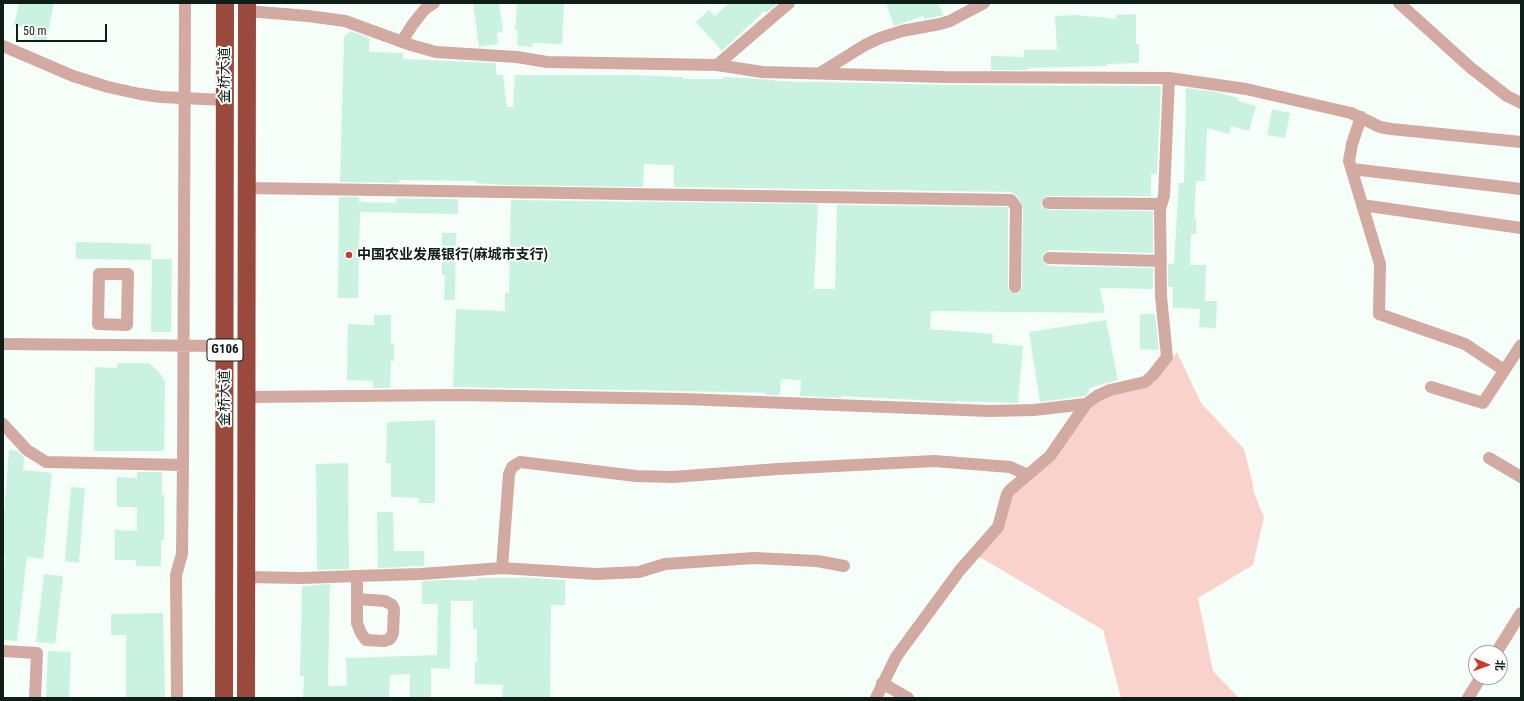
<!DOCTYPE html>
<html>
<head>
<meta charset="utf-8">
<style>
  body { margin:0 }
  #map { position:relative; width:1524px; height:701px; overflow:hidden; background:#f6fefa; font-family:"Roboto Condensed","Noto Sans SC",sans-serif }
  canvas { display:block }
  .frame { position:absolute; inset:0; border:4px solid #0e1d17; pointer-events:none }
  .north { position:absolute; left:1468px; top:645px; width:40px; height:40px; box-sizing:border-box; background:#fff; border:1px solid #9fa5a2; border-radius:50%; rotate:92deg; font-size:11px; font-weight:700; line-height:16px; text-align:center; color:#0e1d17 }
  .north::after { content:''; display:block; margin:auto; width:14px; height:18px; background:#c83c28; clip-path:polygon(50% 0,100% 100%,50% 72%,0 100%) }
  .scale { position:absolute; left:16px; top:24px; width:91px; height:18px; box-sizing:border-box; border:2px solid #0e1d17; border-top:0; padding-left:5px; font-size:12px; line-height:14px; white-space:nowrap; color:#0e1d17; -webkit-text-stroke:3px #fff; paint-order:stroke }
</style>
</head>
<body>
<div id="map">
<canvas width="1524" height="701"></canvas>
<div class="frame"></div>
<div class="north">北</div>
<div class="scale">50 m</div>
</div>
<script>
const c = document.querySelector('canvas').getContext('2d');
c.lineJoin = 'round';
function fill(path, color) { c.fillStyle = color; c.fill(path, 'evenodd'); }
const toPath = rows => new Path2D(rows.map(r => 'M' + r).join(''));
function stroke(path, color, width, dash) { c.strokeStyle = color; c.lineWidth = width; c.lineCap = dash ? 'butt' : 'round'; c.setLineDash(dash || []); c.stroke(path); }
function label(font, color, halo, rows, align = 'center') {
  c.font = font + ' "Roboto Condensed","Noto Sans SC",sans-serif'; c.lineWidth = 4; c.setLineDash([]); c.textBaseline = 'middle'; c.strokeStyle = halo; c.fillStyle = color; for (const [text, x, y, turn = 0] of rows) {
    c.save(); c.translate(x, y); c.rotate((+turn || 0) * Math.PI / 180); c.textAlign = isNaN(turn) ? turn : align; if (halo) c.strokeText(text, 0, 0); c.fillText(text, 0, 0); c.restore();
  }
}
const green = toPath([
  [1177,352,1201,403,1244,449,1252,480,1254,493,1264,517,1253,565,1198,598,1213,671,1239,698,1121,698,1103,630,978,556,1011,496,1088,408,1102,397,1154,383]
]);
const building = toPath([
  [19,3,54,3,46,42,33,40,35,29,14,25],
  [473,3,499,3,503,32,497,33,498,44,479,47],
  [517,3,564,3,562,44,533,43,532,47,517,46,518,30,515,31],
  [729,3,778,3,766,13,764,11,722,51,696,22,709,10,715,16],
  [886,3,938,3,944,15,925,19,923,16,894,26],
  [1136,14,1136,44,1139,44,1139,63,1107,64,1107,66,1028,68,1028,70,991,70,991,56,1024,57,1024,50,1057,50,1055,16,1077,15,1116,19,1116,15],
  [350,31,369,38,369,52,403,53,403,59,496,63,496,75,503,75,507,107,513,107,515,75,636,75,683,77,683,79,723,79,723,77,744,78,775,80,775,81,954,85,1161,86,1157,174,1151,174,1151,196,1048,196,1044,197,1041,203,1042,207,1048,210,1153,211,1153,253,1049,250,1043,254,1042,258,1045,264,1049,266,1153,268,1153,289,1100,288,1105,313,931,311,930,329,993,334,992,343,1023,346,1018,403,955,401,955,402,841,396,841,398,800,396,801,380,781,379,780,395,766,395,766,393,730,392,453,387,456,309,505,311,505,293,509,293,511,200,818,204,814,289,835,289,837,205,1007,207,1008,209,1008,287,1009,291,1015,294,1019,293,1022,287,1023,207,1017,196,1011,192,674,187,674,165,663,165,644,164,643,187,504,185,475,183,475,181,399,180,399,183,340,182,344,37],
  [1186,88,1216,92,1238,98,1238,101,1256,106,1249,131,1231,126,1229,134,1207,128,1205,181,1196,181,1194,218,1196,218,1196,234,1191,234,1190,265,1206,265,1205,301,1217,301,1216,328,1199,327,1200,309,1173,308,1173,287,1168,287,1168,264,1174,264,1179,183,1184,183],
  [1272,109,1290,113,1285,138,1267,135],
  [339,197,359,197,359,202,396,203,396,198,458,199,458,214,360,212,358,298,338,298],
  [442,233,456,233,455,300,444,300,445,275,442,275],
  [76,242,151,244,151,260,76,259],
  [152,259,172,259,171,332,151,332],
  [1140,314,1155,314,1159,350,1140,349],
  [374,315,391,315,391,344,394,344,394,361,391,361,390,388,373,388,373,381,347,380,348,324,374,325],
  [1106,320,1118,380,1089,388,1089,392,1085,396,1040,402,1029,332],
  [117,363,149,363,158,371,162,376,165,382,164,451,94,451,95,367,117,368],
  [435,420,435,503,419,503,419,498,391,497,391,463,386,463,387,422],
  [9,450,18,451,24,457,23,470,52,473,43,559,27,557,17,641,3,640,3,575,5,558,3,557,3,526],
  [348,463,349,569,317,570,316,464],
  [137,472,162,472,162,495,164,495,164,540,161,540,161,566,136,566,136,560,115,560,115,530,137,531,137,507,117,507,117,477,137,478],
  [71,487,85,488,79,563,65,561],
  [377,512,393,512,394,551,424,551,424,566,378,568],
  [44,574,63,576,55,644,36,642],
  [520,577,565,580,565,605,551,605,550,698,502,698,503,685,475,684,475,662,477,662,477,629,473,629,473,601,451,601,450,669,431,668,431,698,410,698,410,674,390,675,389,698,303,698,304,676,300,676,302,586,330,584,328,686,347,686,346,658,437,655,438,604,422,604,422,581,443,580,477,580,477,578,520,578],
  [163,613,165,698,126,698,126,635,111,635,111,614],
  [48,651,71,652,69,698,46,698]
]);
const minor = toPath([
  [1399,3,1471,68,1507,96,1521,103],
  [247,11,308,16,345,21,411,45,436,52,517,57,547,62,717,65,762,72,945,77,1169,78,1246,89,1351,113,1380,127,1391,129,1521,142],
  [402,41,413,24,425,9,434,3],
  [3,46,73,76,108,87,140,94,161,97,225,100],
  [717,65,789,3],
  [820,73,865,45,880,38,902,31,940,24,950,21,984,3],
  [1361,117,1352,144,1349,161,1380,264,1379,314,1465,344,1504,370],
  [1352,169,1521,189],
  [247,188,1011,200,1016,207,1015,287],
  [1048,203,1161,204],
  [1362,205,1521,228],
  [1049,258,1161,261],
  [99,274,128,274,127,325,98,324,99,274],
  [3,344,225,346],
  [1431,387,1483,403,1521,345],
  [247,397,459,395,684,399,989,411,1034,410,1086,404],
  [3,424,27,450,46,462,183,465],
  [1489,458,1521,477],
  [502,568,509,474,512,467,520,462,636,476,673,477,778,469,934,461,1010,467,1028,475],
  [246,577,302,578,357,576,421,574,502,568,596,574,639,572,665,564,754,558,817,561,844,566],
  [357,599,385,601,392,605,394,609,393,633,390,639,384,641,366,640,361,633,357,623,357,576],
  [3,651,37,653,35,698],
  [1496,653,1521,613],
  [882,683,908,698],
  [177,698,176,575,182,554,183,465,185,3],
  [876,698,896,657,960,570,998,527,1007,494,1010,490,1050,456,1086,404,1097,396,1110,390,1145,382,1152,376,1167,357,1161,296,1160,209,1164,196,1169,78],
  [1468,698,1481,677]
]);
const highway = toPath([
  [224,698,225,3],
  [246,698,247,3]
]);
const markers = [
  [349,255,4,"#c83c28"]
];
const shields = [
  [225,350,36]
];
const shieldNames = [
  ["G106",225,350]
];
const streetNames = [
  ["金桥大道",225,75,-90],
  ["金桥大道",225,398,-90]
];
const poiNames = [
  ["中国农业发展银行(麻城市支行)",357,255]
];
fill(green, '#f9d3cb');
fill(building, '#c9f3e0');
stroke(minor, '#d2aaa2', 12);
stroke(highway, '#994a3d', 18);
for (const [x, y, r, color] of markers) { const dot = new Path2D(); dot.arc(x, y, r, 0, 2 * Math.PI); c.fillStyle = color; c.fill(dot); stroke(dot, '#fff', 1.5); }
for (const [x, y, w] of shields) { const box = new Path2D(); box.roundRect(x - w / 2, y - 11, w, 22, 3); c.fillStyle = '#fff'; c.fill(box); stroke(box, '#0e1d17', 1); }
label('bold 13px', '#0e1d17', null, shieldNames);
label('14px', '#0e1d17', '#fff', streetNames);
label('bold 14px', '#0e1d17', '#fff', poiNames, 'left');
</script>
</body>
</html>
